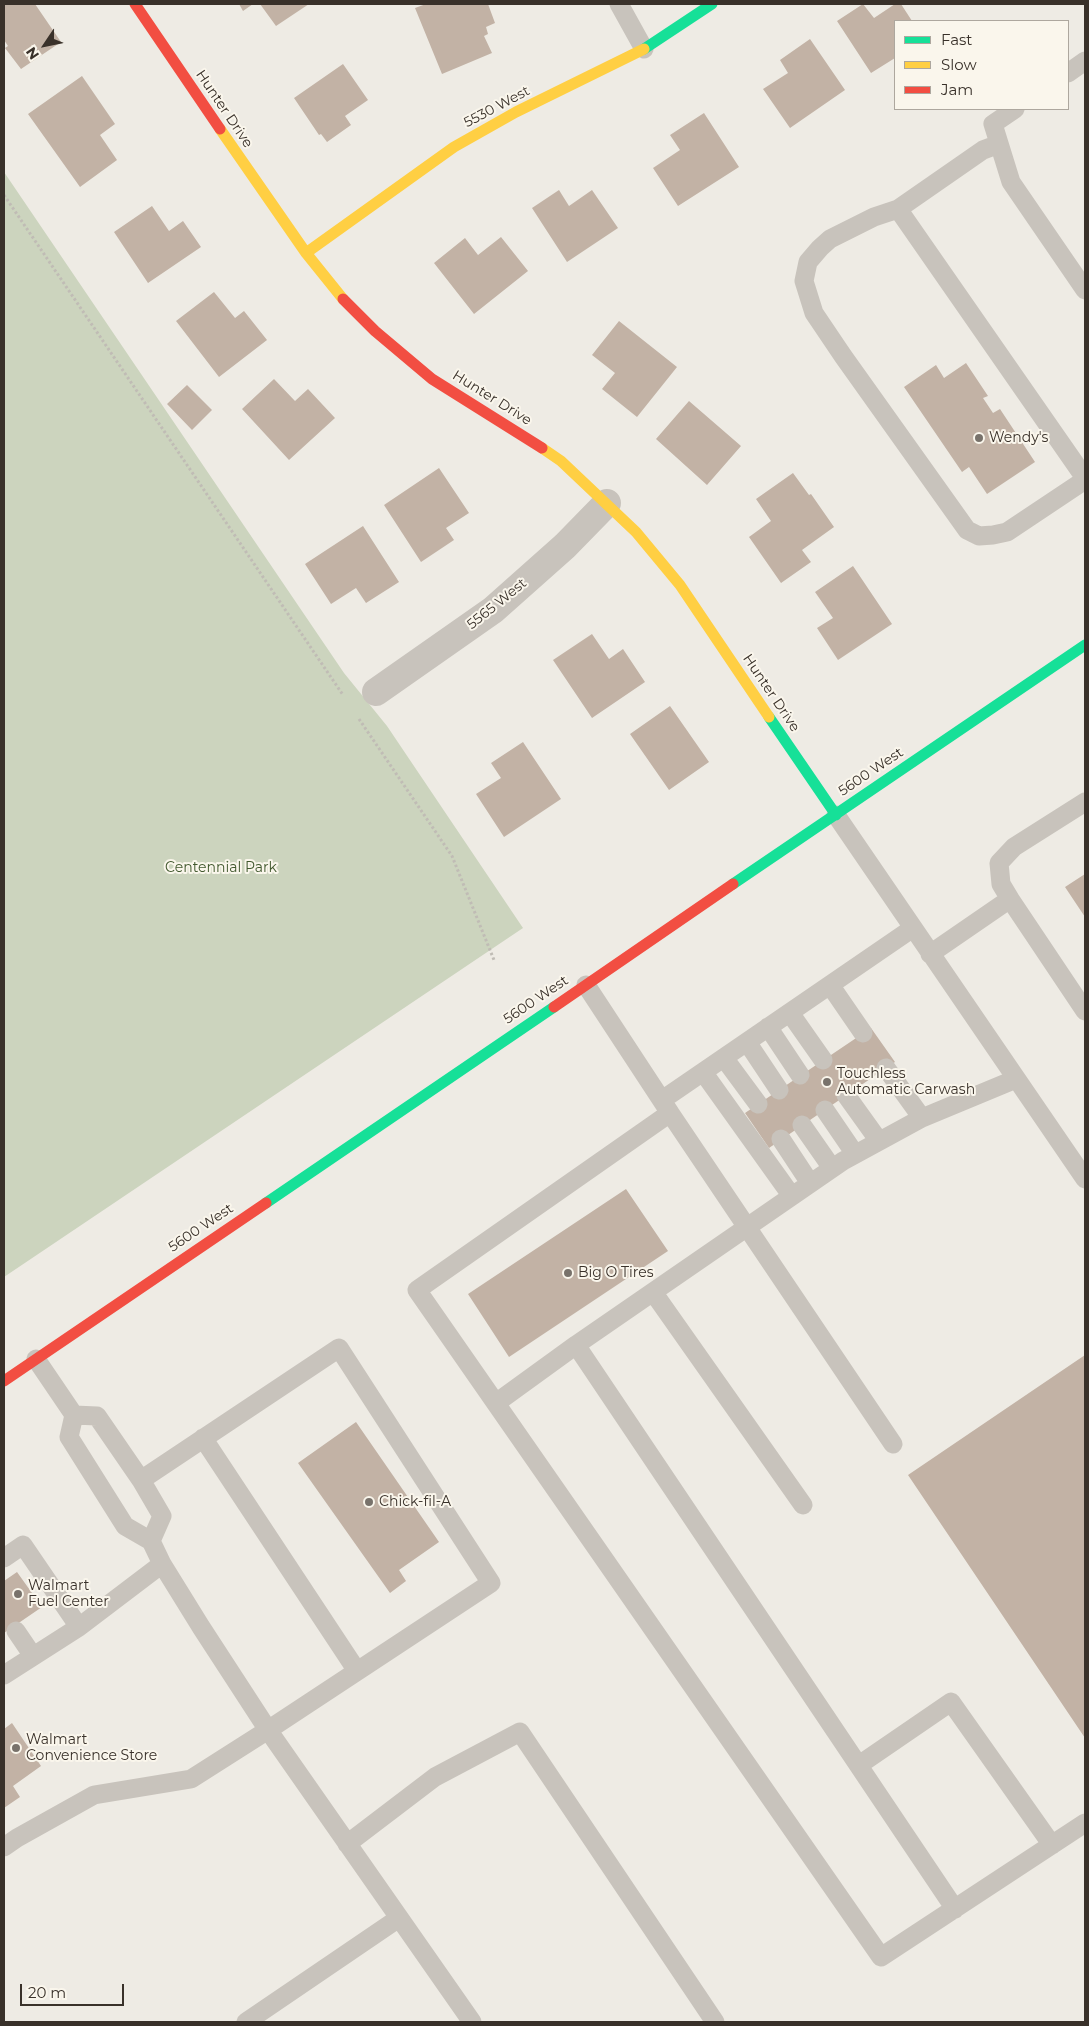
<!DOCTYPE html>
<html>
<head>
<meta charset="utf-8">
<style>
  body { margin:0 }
  #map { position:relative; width:1089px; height:2026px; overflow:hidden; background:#eeebe4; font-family:Montserrat,sans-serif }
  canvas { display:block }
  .frame { position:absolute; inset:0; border:5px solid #39312a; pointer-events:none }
  .legend { position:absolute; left:894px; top:20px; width:175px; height:90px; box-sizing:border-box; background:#faf6ec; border:1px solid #ada79e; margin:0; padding:6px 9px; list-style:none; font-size:15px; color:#39312a }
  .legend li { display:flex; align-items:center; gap:10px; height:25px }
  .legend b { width:25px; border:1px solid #ada79e }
  .north { position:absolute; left:20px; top:20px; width:50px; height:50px; -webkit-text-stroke:4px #faf6ec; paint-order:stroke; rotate:236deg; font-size:14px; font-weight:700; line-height:20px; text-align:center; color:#39312a }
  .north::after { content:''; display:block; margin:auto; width:18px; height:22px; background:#39312a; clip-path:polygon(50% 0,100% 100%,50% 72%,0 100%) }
  .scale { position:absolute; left:20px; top:1984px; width:104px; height:22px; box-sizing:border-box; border:2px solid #39312a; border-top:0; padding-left:6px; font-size:15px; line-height:18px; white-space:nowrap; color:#39312a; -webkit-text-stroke:4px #faf6ec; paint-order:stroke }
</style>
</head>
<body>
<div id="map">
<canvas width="1089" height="2026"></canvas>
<div class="frame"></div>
<ul class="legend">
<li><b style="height:6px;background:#16e098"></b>Fast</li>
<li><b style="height:6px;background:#ffcf43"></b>Slow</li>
<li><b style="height:6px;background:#f24e42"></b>Jam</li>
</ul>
<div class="north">N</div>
<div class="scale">20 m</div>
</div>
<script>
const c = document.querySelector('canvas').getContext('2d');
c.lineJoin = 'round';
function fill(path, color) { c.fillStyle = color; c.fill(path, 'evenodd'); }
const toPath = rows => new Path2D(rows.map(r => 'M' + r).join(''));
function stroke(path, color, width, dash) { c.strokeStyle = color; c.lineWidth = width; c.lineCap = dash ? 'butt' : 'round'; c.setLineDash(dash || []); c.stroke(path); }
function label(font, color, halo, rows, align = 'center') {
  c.font = font + ' Montserrat,sans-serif'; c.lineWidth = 4; c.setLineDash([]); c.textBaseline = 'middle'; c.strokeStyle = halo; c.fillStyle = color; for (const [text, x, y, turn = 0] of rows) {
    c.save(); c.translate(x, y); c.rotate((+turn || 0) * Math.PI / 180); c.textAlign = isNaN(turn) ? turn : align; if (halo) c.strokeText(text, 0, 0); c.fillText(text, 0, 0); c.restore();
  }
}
const green = toPath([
  [4,172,344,673,387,726,523,928,4,1277]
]);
const building = toPath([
  [6,4,35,4,61,42,21,69,5,48,8,46,4,40,4,5],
  [239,4,253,4,243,11],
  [260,4,309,4,276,26],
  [426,4,488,4,495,23,486,27,488,34,484,36,492,53,442,74,415,8],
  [863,4,874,18,895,4,901,4,912,21,895,21,895,58,871,73,837,21],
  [810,39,845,90,790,128,763,89,788,73,780,60],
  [343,64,368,100,345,116,351,125,327,142,321,134,319,135,294,98],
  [82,76,115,124,100,135,117,160,80,187,28,114],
  [704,113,739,167,678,206,653,168,680,150,670,135],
  [559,190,569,206,592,190,618,228,567,262,532,208],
  [152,206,169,231,183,221,201,247,148,283,114,232],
  [501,237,528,271,474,314,434,263,465,238,478,255],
  [214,292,235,318,244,311,267,340,219,377,176,321],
  [619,321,677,367,637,417,602,389,615,373,592,355],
  [966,363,988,396,983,398,993,413,1000,409,1035,462,987,494,969,467,962,472,904,387,936,365,944,378],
  [274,379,295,401,308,389,335,418,289,460,242,409],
  [187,385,212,410,192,430,167,404],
  [689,401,741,446,707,485,656,439],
  [439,468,469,513,446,528,454,540,421,562,384,505],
  [793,473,809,495,811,494,834,527,802,550,811,562,781,583,749,537,771,521,756,499],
  [363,526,399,582,366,603,356,588,331,604,305,564],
  [853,566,892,624,838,660,817,628,833,618,815,592],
  [592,634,609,659,623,649,645,682,592,718,553,660],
  [670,706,709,762,669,790,630,734],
  [523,742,561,799,504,837,476,794,501,778,491,763],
  [1085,874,1085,917,1065,887],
  [871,1028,895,1062,769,1148,745,1113],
  [626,1189,668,1251,509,1357,468,1294],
  [1085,1355,1085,1738,908,1475],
  [356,1422,439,1542,399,1570,406,1581,390,1593,298,1463],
  [17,1572,42,1607,4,1633,4,1581],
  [12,1723,41,1766,13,1786,20,1797,4,1808,4,1729]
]);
const path = toPath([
  [4,195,343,695],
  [359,719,452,856,494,960]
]);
const lane = toPath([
  [619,4,644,49],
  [1068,73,1085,61],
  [1015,109,993,124,1011,182,1085,290],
  [999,144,983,150,898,209,1085,478],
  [898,209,874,217,830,239,820,248,808,262,804,281,814,313,843,356,967,530,979,536,993,535,1007,532,1085,480],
  [836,815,1085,1179],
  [1010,899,1001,884,999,863,1014,847,1085,802],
  [930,954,1010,899,1085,1011],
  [586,985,670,1113,417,1290,881,1957,1085,1823],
  [830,985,863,1033],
  [790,1013,823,1060],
  [768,1027,800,1075],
  [747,1042,779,1090],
  [724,1058,758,1104],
  [886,1068,922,1118],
  [703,1072,791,1195],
  [846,1095,879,1141],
  [662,1100,913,928],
  [825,1110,855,1154],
  [670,1113,893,1444],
  [802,1125,832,1168],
  [781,1139,810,1183],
  [653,1292,803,1505],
  [576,1345,955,1909],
  [36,1359,74,1415,69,1437,125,1526,151,1541,162,1564,201,1627,268,1730,491,1583,339,1348,141,1480],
  [496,1403,576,1345,843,1161,922,1118,1016,1079],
  [74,1415,97,1416,141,1480,162,1516,151,1541],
  [203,1438,357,1671],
  [4,1558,23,1545,79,1627,162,1564],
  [16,1631,33,1656],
  [4,1675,79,1627],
  [859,1765,951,1702,1052,1845],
  [347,1844,435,1777,520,1732,715,2022],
  [4,1847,17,1838,94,1795,191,1779,268,1730,472,2022],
  [246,2022,399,1918]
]);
const street = toPath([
  [376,692,493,610,565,546,607,503]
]);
const fast = toPath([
  [644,49,712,4],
  [769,717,836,815],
  [733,884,1085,645],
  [266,1203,554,1007]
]);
const slow = toPath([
  [220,129,306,253,343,299],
  [306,253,454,147,516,112,644,49],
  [542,448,561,461,636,532,680,585,769,717]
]);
const jam = toPath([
  [135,4,220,129],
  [343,299,375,331,432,379,542,448],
  [554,1007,733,884],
  [4,1381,266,1203]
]);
const markers = [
  [979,438,5,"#78726b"],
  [827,1082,5,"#78726b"],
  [568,1273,5,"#78726b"],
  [369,1502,5,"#78726b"],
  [18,1594,5,"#78726b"],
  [16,1748,5,"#78726b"]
];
const streetNames = [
  ["5530 West",497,107,-28],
  ["Hunter Drive",224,109,56],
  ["Hunter Drive",492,398,32],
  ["5565 West",497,604,-39],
  ["Hunter Drive",771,693,56],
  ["5600 West",871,772,-34],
  ["5600 West",536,1000,-34],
  ["5600 West",201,1228,-34]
];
const poiNames = [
  ["Wendy's",989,438],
  ["Touchless",837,1074],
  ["Automatic Carwash",837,1090],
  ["Big O Tires",578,1273],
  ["Chick-fil-A",379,1502],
  ["Walmart",28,1586],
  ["Fuel Center",28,1602],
  ["Walmart",26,1740],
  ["Convenience Store",26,1756]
];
const parkNames = [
  ["Centennial Park",221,868]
];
fill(green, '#ccd4be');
fill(building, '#c2b2a5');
stroke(path, '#c0bcb5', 3, [2.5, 2.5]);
stroke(lane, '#c8c3bc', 19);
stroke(street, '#c8c3bc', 28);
stroke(fast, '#16e098', 11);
stroke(slow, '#ffcf43', 11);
stroke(jam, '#f24e42', 11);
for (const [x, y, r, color] of markers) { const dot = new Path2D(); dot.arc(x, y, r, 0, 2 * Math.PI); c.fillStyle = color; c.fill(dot); stroke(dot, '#faf6ec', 2); }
label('14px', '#39312a', '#faf6ec', streetNames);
label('14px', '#39312a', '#faf6ec', poiNames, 'left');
label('14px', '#41582e', '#faf6ec', parkNames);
</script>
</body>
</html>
